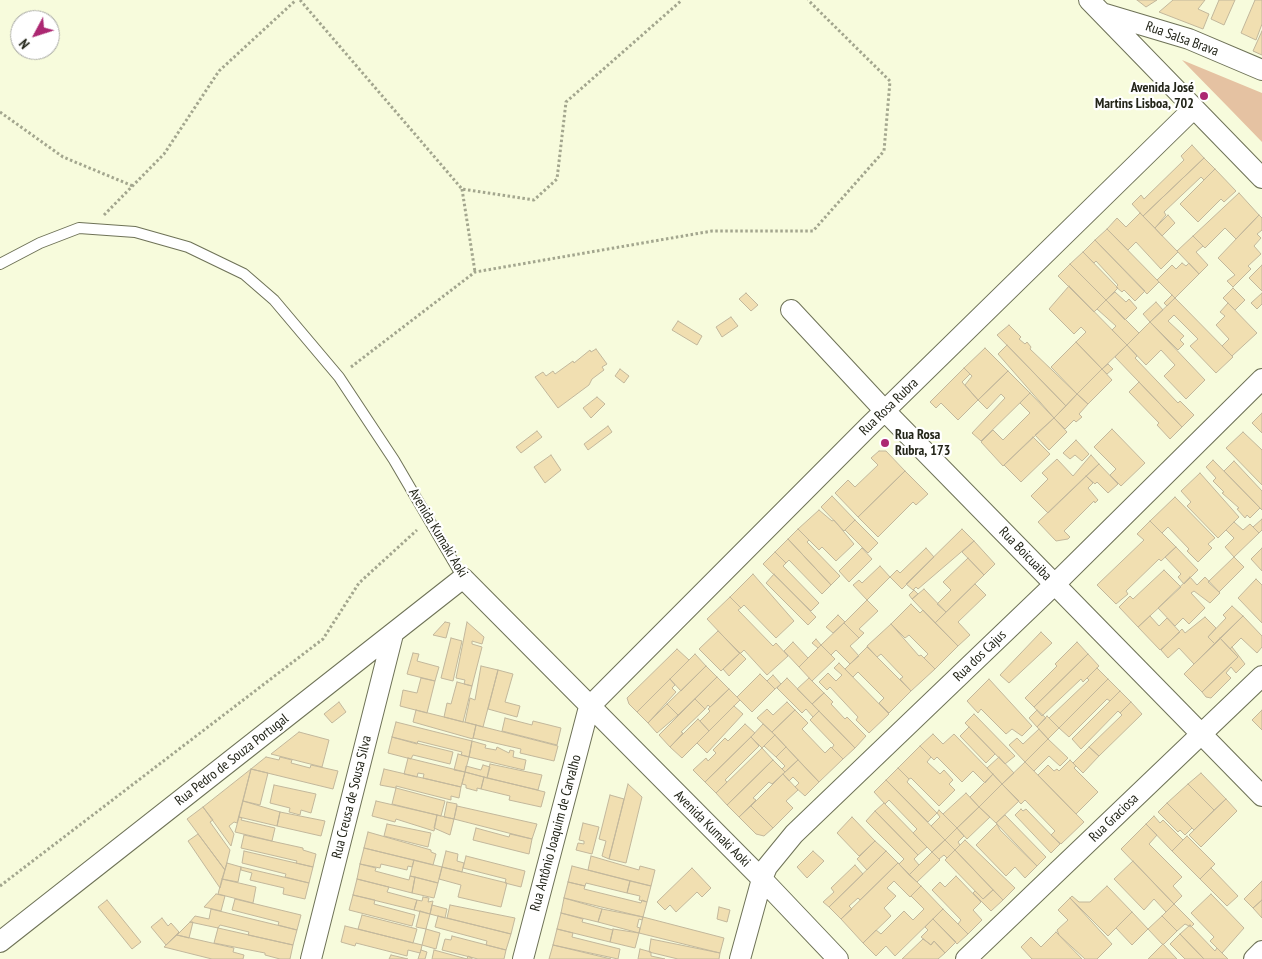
<!DOCTYPE html>
<html>
<head>
<meta charset="utf-8">
<style>
  body { margin:0 }
  #map { position:relative; width:1262px; height:959px; overflow:hidden; background:#f7fbdc; font-family:"PT Sans Narrow",sans-serif }
  canvas { display:block }
  .north { position:absolute; left:10px; top:10px; width:50px; height:50px; box-sizing:border-box; background:#fff; border:1px solid #a7a8a3; border-radius:50%; rotate:230deg; font-size:14px; font-weight:700; line-height:20px; text-align:center; color:#232519 }
  .north::after { content:''; display:block; margin:auto; width:18px; height:22px; background:#ac2872; clip-path:polygon(50% 0,100% 100%,50% 72%,0 100%) }
</style>
</head>
<body>
<div id="map">
<canvas width="1262" height="959"></canvas>
<div class="north">N</div>
</div>
<script>
const c = document.querySelector('canvas').getContext('2d');
c.lineJoin = 'round';
function fill(path, color) { c.fillStyle = color; c.fill(path, 'evenodd'); }
const toPath = rows => new Path2D(rows.map(r => 'M' + r).join(''));
function stroke(path, color, width, dash) { c.strokeStyle = color; c.lineWidth = width; c.lineCap = dash ? 'butt' : 'round'; c.setLineDash(dash || []); c.stroke(path); }
function label(font, color, halo, rows, align = 'center') {
  c.font = font + ' "PT Sans Narrow",sans-serif'; c.lineWidth = 4.5; c.setLineDash([]); c.textBaseline = 'middle'; c.strokeStyle = halo; c.fillStyle = color; for (const [text, x, y, turn = 0] of rows) {
    c.save(); c.translate(x, y); c.rotate((+turn || 0) * Math.PI / 180); c.textAlign = isNaN(turn) ? turn : align; if (halo) c.strokeText(text, 0, 0); c.fillText(text, 0, 0); c.restore();
  }
}
const green = toPath([
  [1182,60,1262,93,1262,142,1229,108]
]);
const building = toPath([
  [1137,0,1157,0,1146,7,1137,0],
  [1173,0,1205,0,1198,9,1209,14,1203,29,1159,12,1173,0],
  [1219,0,1235,0,1224,25,1211,19,1219,0],
  [1255,0,1262,0,1262,24,1256,40,1241,33,1255,0],
  [1262,31,1262,55,1253,51,1262,31],
  [1192,145,1204,158,1143,216,1132,204,1141,195,1144,199,1184,160,1181,156,1192,145],
  [1204,158,1215,169,1204,180,1201,177,1164,212,1166,215,1155,228,1143,216,1204,158],
  [1215,169,1236,191,1224,202,1221,199,1198,222,1180,204,1215,169],
  [1239,193,1259,215,1236,239,1225,228,1205,248,1193,236,1239,193],
  [1140,213,1178,252,1161,269,1136,242,1128,250,1107,229,1117,218,1126,227,1140,213],
  [1168,215,1175,223,1162,236,1155,228,1168,215],
  [1259,215,1262,218,1262,230,1257,234,1261,238,1254,246,1261,254,1248,266,1251,269,1233,287,1227,281,1235,275,1218,258,1259,215],
  [1107,229,1159,282,1147,294,1095,240,1107,229],
  [1193,236,1203,246,1196,252,1208,265,1199,274,1177,251,1193,236],
  [1095,240,1145,291,1135,301,1124,290,1122,292,1116,287,1118,285,1096,261,1094,263,1083,252,1095,240],
  [1083,252,1118,288,1106,300,1070,264,1083,252],
  [1182,263,1186,266,1189,263,1199,274,1175,298,1157,280,1172,265,1176,269,1182,263],
  [1070,264,1106,300,1094,312,1058,276,1070,264],
  [1262,265,1262,291,1249,278,1262,265],
  [1069,286,1127,345,1102,369,1076,342,1086,332,1081,327,1074,334,1049,309,1069,286],
  [1233,288,1245,300,1235,310,1223,298,1233,288],
  [1115,292,1126,302,1129,299,1137,308,1125,320,1106,300,1115,292],
  [746,293,758,305,751,311,739,299,746,293],
  [1262,293,1262,304,1257,309,1251,303,1262,293],
  [1172,295,1175,298,1167,306,1164,303,1172,295],
  [1175,298,1233,357,1216,373,1190,346,1198,339,1174,315,1168,321,1184,336,1180,340,1184,344,1178,350,1150,322,1175,298],
  [1106,300,1139,333,1127,345,1112,330,1116,326,1097,309,1106,300],
  [1156,302,1163,310,1150,322,1143,314,1156,302],
  [1228,303,1257,333,1232,356,1222,346,1229,339,1216,325,1225,316,1220,312,1228,303],
  [731,317,738,326,722,337,716,327,731,317],
  [678,321,702,336,697,345,672,330,678,321],
  [1150,322,1205,380,1186,399,1164,376,1175,365,1161,350,1146,365,1127,345,1150,322],
  [1009,325,1021,337,1019,339,1025,344,1027,342,1031,347,1030,349,1077,394,1066,406,997,335,1009,325],
  [1076,342,1102,369,1077,394,1051,367,1076,342],
  [1007,345,1066,406,1054,418,998,354,1007,345],
  [1127,345,1137,356,1135,358,1178,403,1180,401,1194,415,1182,427,1115,357,1127,345],
  [985,348,1008,371,978,400,965,385,972,376,964,368,985,348],
  [596,349,607,364,602,367,604,370,592,379,589,385,558,408,535,377,543,372,546,376,553,371,555,374,573,361,574,363,590,350,591,352,596,349],
  [1108,364,1113,369,1107,374,1102,369,1108,364],
  [964,368,970,374,962,382,978,400,958,420,941,403,936,408,930,402,964,368],
  [620,369,629,376,624,383,615,376,620,369],
  [1102,369,1112,380,1088,404,1077,394,1102,369],
  [1008,371,1030,393,981,441,972,433,1005,398,1001,394,987,409,978,400,1008,371],
  [1139,382,1182,427,1170,439,1157,425,1159,423,1129,392,1139,382],
  [1030,393,1054,418,1003,466,981,442,993,430,1003,440,1030,413,1020,403,1030,393],
  [1077,394,1088,404,1079,414,1082,417,1076,422,1074,420,1065,429,1054,418,1077,394],
  [597,397,605,404,591,418,583,408,597,397],
  [1262,413,1262,433,1252,423,1262,413],
  [1054,418,1067,432,1049,450,1035,435,1054,418],
  [608,426,612,432,588,450,584,444,608,426],
  [1112,429,1145,463,1121,486,1110,475,1116,469,1094,447,1112,429],
  [537,431,542,437,521,453,516,447,537,431],
  [1243,432,1262,450,1262,485,1226,448,1243,432],
  [1033,437,1050,454,1021,482,1004,465,1033,437],
  [1076,440,1089,454,1082,461,1075,455,1070,459,1063,453,1076,440],
  [879,451,886,451,905,471,858,517,835,493,848,480,855,487,878,465,871,458,879,451],
  [551,455,561,470,545,483,534,467,551,455],
  [1091,455,1099,464,1048,513,1031,496,1048,479,1042,473,1057,459,1073,476,1091,455],
  [1213,460,1260,508,1250,518,1247,515,1245,518,1237,509,1239,508,1222,493,1224,492,1213,481,1216,478,1206,467,1213,460],
  [1234,461,1262,491,1262,510,1224,471,1234,461],
  [1099,464,1118,484,1108,493,1097,482,1095,484,1086,476,1099,464],
  [905,471,928,494,916,505,913,502,878,537,858,517,905,471],
  [1200,473,1239,517,1218,538,1187,506,1191,502,1181,491,1200,473],
  [1086,476,1093,483,1088,488,1098,500,1095,503,1094,501,1064,531,1070,537,1068,539,1056,541,1038,522,1086,476],
  [832,496,855,520,844,531,821,507,832,496],
  [1175,497,1215,538,1208,544,1212,548,1198,562,1187,551,1189,549,1168,527,1162,533,1150,521,1175,497],
  [819,510,832,521,834,520,854,544,836,561,822,547,819,550,798,529,819,510],
  [1262,519,1262,530,1259,533,1253,527,1262,519],
  [855,520,878,543,868,553,845,530,855,520],
  [1150,521,1176,547,1161,561,1159,559,1126,591,1128,594,1116,604,1097,585,1144,540,1137,534,1150,521],
  [1234,522,1243,530,1250,524,1259,533,1234,557,1225,547,1234,538,1226,530,1234,522],
  [798,529,809,540,807,542,840,576,831,585,788,539,798,529],
  [962,529,974,541,918,589,916,587,913,590,906,584,962,529],
  [788,539,831,585,822,594,789,560,786,563,775,552,788,539],
  [974,541,995,564,984,575,962,552,974,541],
  [1176,547,1198,570,1184,584,1178,577,1181,574,1165,557,1176,547],
  [862,548,872,559,849,582,839,571,862,548],
  [926,548,934,557,902,589,890,577,897,570,900,573,926,548],
  [1262,548,1262,571,1251,559,1262,548],
  [775,552,786,563,783,566,819,603,811,611,763,564,775,552],
  [1234,557,1244,567,1219,592,1208,582,1234,557],
  [968,558,984,575,946,612,937,604,951,590,943,582,968,558],
  [880,566,890,577,867,600,853,585,859,580,862,583,880,566],
  [1164,570,1181,587,1138,627,1119,607,1130,596,1133,599,1164,570],
  [753,574,794,621,776,638,744,605,741,608,730,597,753,574],
  [774,574,816,617,808,625,766,583,774,574],
  [1190,577,1197,585,1205,577,1220,593,1210,603,1194,591,1191,593,1205,608,1189,624,1183,618,1175,626,1158,608,1190,577],
  [1256,579,1262,585,1262,623,1238,598,1256,579],
  [975,584,986,595,958,622,970,635,958,646,935,623,975,584],
  [924,589,946,612,935,623,912,599,924,589],
  [914,590,918,594,912,599,909,595,914,590],
  [730,597,741,608,738,610,773,646,776,643,788,656,767,675,744,650,740,654,707,619,730,597],
  [867,600,878,611,859,629,864,633,859,638,844,623,867,600],
  [911,604,920,613,923,610,958,646,935,669,924,658,928,654,909,635,905,638,891,624,911,604],
  [1232,606,1243,616,1215,644,1208,637,1226,618,1223,615,1232,606],
  [838,615,845,622,833,633,826,627,838,615],
  [1150,616,1159,626,1167,618,1180,632,1160,650,1138,627,1150,616],
  [1243,616,1262,636,1262,647,1257,653,1241,638,1230,649,1220,638,1243,616],
  [1205,617,1216,628,1208,637,1215,644,1194,664,1179,648,1168,658,1161,650,1182,629,1185,633,1205,617],
  [445,622,450,623,446,638,433,635,445,622],
  [467,622,484,637,482,644,472,641,472,644,482,647,472,686,464,684,465,680,456,678,467,622],
  [844,623,859,638,850,646,859,656,850,664,836,650,831,655,821,645,844,623],
  [891,624,919,656,921,655,935,669,911,691,900,679,903,677,881,654,877,657,867,646,891,624],
  [718,631,740,653,721,671,699,649,718,631],
  [1041,632,1052,643,1009,683,1000,675,1041,632],
  [451,638,462,641,453,681,441,678,451,638],
  [1220,638,1238,657,1202,692,1184,674,1220,638],
  [816,639,821,645,818,648,812,643,816,639],
  [793,642,808,658,799,667,784,651,793,642],
  [1077,642,1088,654,1034,707,1025,698,1057,666,1055,664,1077,642],
  [821,645,835,659,812,681,799,667,821,645],
  [867,647,911,691,889,713,879,703,884,698,858,672,853,677,845,669,867,647],
  [1232,647,1245,664,1236,673,1231,667,1226,673,1231,678,1211,698,1206,697,1202,692,1238,657,1230,649,1232,647],
  [677,649,689,660,637,712,629,704,627,698,677,649],
  [413,653,419,654,417,661,439,667,435,681,407,674,413,653],
  [740,653,746,659,729,676,723,669,740,653],
  [695,654,706,666,681,691,670,679,695,654],
  [1088,654,1099,666,1083,682,1081,679,1042,716,1034,707,1088,654],
  [839,663,889,714,869,733,856,720,858,717,830,687,827,690,819,682,828,673,836,681,842,675,834,668,839,663],
  [481,666,498,670,483,727,465,722,470,698,475,700,481,666],
  [706,666,717,677,678,715,667,704,706,666],
  [1097,668,1108,679,1059,728,1049,718,1089,680,1087,678,1097,668],
  [498,670,513,674,505,702,520,706,517,717,488,709,498,670],
  [760,674,775,689,752,712,737,697,760,674],
  [773,675,781,684,775,689,767,681,773,675],
  [717,677,729,689,710,707,708,705,705,709,695,699,717,677],
  [421,678,435,681,427,713,400,706,403,690,417,693,421,678],
  [787,678,819,711,813,717,806,709,802,713,777,688,787,678],
  [809,678,824,693,812,704,797,689,809,678],
  [670,679,675,685,672,688,676,692,648,723,637,712,670,679],
  [989,679,1032,726,1022,736,1012,729,1006,734,981,709,978,713,967,701,989,679],
  [1108,679,1120,691,1110,701,1107,699,1069,737,1059,728,1108,679],
  [457,682,472,686,463,722,444,717,447,703,451,704,457,682],
  [729,689,740,700,709,731,700,721,710,711,708,709,729,689],
  [1120,691,1131,702,1120,713,1118,711,1081,749,1072,739,1120,691],
  [824,693,833,702,831,704,845,719,847,717,866,736,855,748,812,704,824,693],
  [695,699,705,709,681,732,683,733,670,747,659,735,695,699],
  [339,702,346,712,332,723,324,714,339,702],
  [787,702,795,710,772,732,757,718,767,709,773,715,787,702],
  [1131,702,1142,714,1099,756,1089,747,1122,715,1120,713,1131,702],
  [667,704,678,715,657,733,648,723,667,704],
  [734,706,743,714,707,753,697,743,734,706],
  [416,710,476,725,473,739,413,722,416,710],
  [795,710,808,723,802,729,825,753,831,747,843,759,819,782,772,732,795,710],
  [1037,710,1046,718,1037,727,1029,718,1037,710],
  [1262,710,1262,730,1252,720,1262,710],
  [819,711,855,748,843,759,832,748,834,745,810,720,819,711],
  [974,714,1015,756,1005,764,965,723,974,714],
  [1047,716,1059,728,1048,739,1037,727,1047,716],
  [505,718,532,725,533,721,561,728,557,745,502,731,505,718],
  [698,719,709,731,682,758,670,747,698,719],
  [396,722,472,741,469,757,461,755,462,752,418,741,417,744,392,737,396,722],
  [745,724,755,733,705,782,693,770,706,758,708,761,716,753,713,750,725,738,728,741,745,724],
  [763,724,775,735,762,748,751,737,763,724],
  [476,725,558,746,554,761,520,753,521,749,473,738,476,725],
  [969,727,995,754,986,763,960,736,969,727],
  [1039,729,1048,739,1025,762,1009,745,1017,738,1023,744,1039,729],
  [299,732,329,740,322,767,271,754,299,732],
  [933,734,943,744,954,734,993,774,985,783,973,771,962,782,937,757,934,760,920,746,933,734],
  [775,735,786,747,776,757,764,746,775,735],
  [392,737,453,752,450,764,413,755,411,759,388,753,392,737],
  [751,737,759,746,725,780,727,782,716,793,705,782,751,737],
  [1048,739,1068,758,1060,766,1049,756,1034,771,1025,762,1048,739],
  [472,741,486,745,485,748,496,750,497,747,509,753,510,750,514,751,513,757,526,760,524,770,469,757,472,741],
  [920,746,931,757,927,762,940,774,944,770,953,780,949,784,955,790,939,806,911,778,909,779,898,768,920,746],
  [786,747,798,760,785,772,782,769,785,766,776,757,786,747],
  [1089,747,1099,756,1083,773,1073,763,1089,747],
  [762,748,773,760,727,805,716,793,762,748],
  [458,754,469,757,465,772,454,770,458,754],
  [266,757,279,760,280,757,292,760,291,763,310,768,311,765,338,771,333,789,251,769,266,757],
  [999,757,1014,773,1002,784,987,768,999,757],
  [408,758,465,772,461,787,423,778,424,774,418,773,417,777,404,774,408,758],
  [773,760,785,772,772,784,769,782,753,798,756,800,739,817,727,805,773,760],
  [798,760,819,782,805,796,795,787,799,783,793,777,789,781,783,774,798,760],
  [1070,760,1076,766,1074,768,1098,792,1076,814,1038,775,1048,765,1054,771,1057,769,1059,771,1070,760],
  [1025,762,1084,822,1061,844,1051,835,1055,831,1025,800,1021,804,1002,784,1025,762],
  [490,764,542,775,538,790,487,778,490,764],
  [483,765,490,767,487,778,465,772,466,766,481,770,483,765],
  [898,768,909,779,907,782,937,813,928,822,886,780,898,768],
  [251,769,268,773,260,805,243,801,251,769],
  [251,769,237,823,234,822,229,826,234,834,231,846,203,807,251,769],
  [384,769,461,787,459,798,451,796,451,800,396,786,396,788,380,785,384,769],
  [465,772,484,777,481,789,477,788,477,791,466,788,466,785,462,784,465,772],
  [1201,773,1226,799,1214,810,1188,784,1201,773],
  [783,774,798,790,786,801,793,808,773,828,751,806,783,774],
  [993,774,1002,784,979,807,970,797,993,774],
  [484,777,545,792,541,807,509,800,510,796,481,789,484,777],
  [886,780,945,840,932,852,913,833,917,829,913,825,889,800,885,804,874,792,886,780],
  [628,784,642,797,626,863,609,859,628,784],
  [1002,784,1019,801,996,823,979,807,1002,784],
  [1188,784,1214,810,1194,830,1167,803,1188,784],
  [274,785,316,794,311,813,301,810,300,815,289,812,290,808,270,803,274,785],
  [396,788,445,801,441,816,392,804,396,788],
  [966,793,979,807,957,828,943,814,966,793],
  [610,795,624,799,609,859,602,856,606,841,599,839,610,795],
  [1226,799,1237,811,1201,847,1189,835,1226,799],
  [243,801,280,812,277,826,239,817,243,801],
  [376,801,437,815,434,831,396,819,395,822,372,816,376,801],
  [447,802,457,804,454,819,444,817,447,802],
  [884,803,927,847,918,855,875,811,884,803],
  [1167,803,1192,828,1185,835,1180,830,1178,832,1158,812,1167,803],
  [457,806,537,824,532,839,454,819,457,806],
  [751,806,773,828,764,836,756,834,739,817,751,806],
  [203,807,213,820,210,822,230,850,225,870,187,819,203,807],
  [979,807,990,817,967,839,957,828,979,807],
  [1021,809,1023,811,1026,809,1060,844,1051,853,1015,815,1021,809],
  [939,810,957,828,945,840,931,826,940,817,937,813,939,810],
  [875,811,918,855,914,859,919,865,909,875,899,864,904,859,866,821,875,811],
  [280,812,325,821,321,836,277,826,280,812],
  [437,815,454,819,450,835,434,828,437,815],
  [1005,815,1046,857,1037,866,996,823,1005,815],
  [1154,816,1160,823,1163,820,1183,840,1172,851,1146,824,1154,816],
  [239,817,242,818,241,820,275,828,272,841,235,832,239,817],
  [852,817,875,841,859,856,837,833,852,817],
  [583,823,599,827,592,854,576,850,578,843,584,844,584,841,579,840,583,823],
  [387,824,431,833,428,847,384,836,387,824],
  [997,824,1000,830,1037,866,1025,878,1015,867,1006,876,976,845,997,824],
  [1146,824,1157,835,1149,844,1182,877,1173,886,1182,896,1174,904,1121,849,1146,824],
  [476,828,509,837,510,834,532,839,529,854,473,840,476,828],
  [957,828,964,836,958,842,960,845,955,850,945,840,957,828],
  [368,832,431,850,431,852,436,854,433,865,364,848,368,832],
  [198,834,225,870,220,888,188,841,198,834],
  [244,835,303,848,303,850,316,854,313,867,296,863,297,861,241,848,244,835],
  [1187,836,1215,864,1200,879,1172,851,1187,836],
  [945,840,955,850,947,858,944,855,939,859,932,852,945,840],
  [965,840,1015,888,1003,900,955,850,965,840],
  [875,841,886,851,867,870,857,859,875,841],
  [364,848,414,860,412,867,408,866,407,870,381,864,380,868,360,864,364,848],
  [955,850,993,890,983,899,945,860,955,850],
  [244,851,313,867,309,883,285,877,286,874,242,863,244,851],
  [446,851,458,854,457,861,464,863,462,872,442,867,446,851],
  [813,851,824,861,807,878,797,867,813,851],
  [886,851,898,863,860,900,858,898,849,906,852,909,841,919,829,907,886,851],
  [932,852,940,860,917,882,909,875,932,852],
  [466,856,525,871,521,887,505,883,506,879,463,868,466,856],
  [591,856,639,870,640,866,655,870,651,886,588,870,591,856],
  [414,860,442,867,438,883,410,876,414,860],
  [1133,861,1174,904,1166,912,1154,899,1144,910,1114,879,1133,861],
  [227,863,241,867,238,882,222,879,227,863],
  [898,863,921,886,910,897,894,881,887,888,896,896,884,908,891,916,863,943,841,919,898,863],
  [360,864,376,868,375,871,409,880,410,876,415,877,412,893,357,879,360,864],
  [855,865,863,874,829,907,823,902,834,892,831,888,855,865],
  [572,866,630,881,627,893,586,883,585,886,568,882,572,866],
  [241,867,309,883,305,899,283,894,284,888,250,880,252,873,241,870,241,867],
  [442,867,507,883,501,907,458,897,461,885,439,879,442,867],
  [692,868,711,888,702,897,697,892,676,912,670,905,665,910,657,902,692,868],
  [1211,868,1238,896,1227,906,1200,879,1211,868],
  [956,876,981,902,973,910,982,920,968,934,958,924,961,920,932,890,940,882,945,887,956,876],
  [415,877,438,883,434,898,412,893,415,877],
  [222,879,256,887,253,903,218,894,222,879],
  [357,879,389,887,387,892,417,900,414,910,353,895,357,879],
  [630,881,651,886,647,902,639,900,640,896,627,893,630,881],
  [1262,881,1262,900,1253,908,1244,899,1262,881],
  [568,882,585,886,584,889,641,903,642,900,647,902,643,917,564,898,568,882],
  [921,886,943,909,895,956,886,946,876,956,863,943,876,930,881,934,904,911,913,920,924,909,911,896,921,886],
  [1107,886,1132,912,1108,936,1070,898,1072,896,1079,902,1090,902,1107,886],
  [993,890,1003,900,991,911,973,893,975,891,983,899,993,890],
  [216,894,225,896,221,911,204,907,216,894],
  [1211,894,1244,928,1222,953,1210,941,1214,937,1191,913,1211,894],
  [353,895,375,900,374,904,415,915,412,926,349,910,353,895],
  [423,897,429,898,428,902,433,901,430,914,414,910,417,900,422,901,423,897],
  [564,898,602,909,598,922,561,913,564,898],
  [1070,898,1112,944,1097,959,1085,959,1059,935,1057,930,1068,920,1058,910,1070,898],
  [235,899,301,915,297,930,278,925,279,922,232,910,235,899],
  [107,900,141,942,132,949,98,907,107,900],
  [1262,900,1262,918,1253,908,1262,900],
  [1174,904,1194,924,1191,927,1185,924,1177,931,1162,916,1174,904],
  [432,905,447,909,445,918,430,914,432,905],
  [450,905,515,918,511,934,447,918,450,905],
  [719,907,730,910,727,922,717,919,719,907],
  [211,909,297,930,293,945,248,935,249,932,220,925,218,928,190,922,195,916,209,919,211,909],
  [602,909,643,917,642,920,639,919,637,927,640,928,639,933,598,922,602,909],
  [943,909,968,934,957,944,933,919,943,909],
  [420,911,430,914,426,929,416,927,420,911],
  [1132,912,1148,929,1132,945,1116,928,1132,912],
  [561,913,583,919,582,922,613,930,610,942,557,929,561,913],
  [362,915,417,929,413,943,358,929,362,915],
  [438,916,511,934,506,950,486,945,487,941,435,927,438,916],
  [1162,916,1177,931,1163,945,1148,929,1162,916],
  [643,917,724,938,720,953,639,933,643,917],
  [162,918,168,926,171,923,179,932,166,945,151,927,162,918],
  [933,919,956,942,945,953,934,941,931,945,921,937,928,930,925,927,933,919],
  [190,922,193,922,189,938,177,935,190,922],
  [1190,925,1215,951,1217,948,1228,959,1204,959,1180,934,1190,925],
  [345,926,422,945,421,950,420,953,408,950,407,956,356,943,355,946,341,942,345,926],
  [218,928,293,945,290,959,280,959,265,955,265,953,214,943,218,928],
  [426,929,440,933,436,949,422,945,426,929],
  [557,929,573,933,572,937,620,949,618,959,553,945,557,929],
  [613,929,639,933,635,948,610,942,613,929],
  [1056,932,1082,959,1032,959,1021,947,1031,937,1041,947,1056,932],
  [1180,934,1204,959,1185,959,1170,944,1180,934],
  [177,935,234,948,233,952,244,955,243,959,212,959,164,947,177,935],
  [452,936,506,950,504,959,478,959,442,950,445,939,451,940,452,936],
  [651,939,720,953,719,959,678,959,649,952,651,939],
  [923,939,931,945,934,941,945,953,938,959,902,959,923,939],
  [1163,944,1177,959,1148,959,1163,944],
  [553,945,611,959,549,959,553,945],
  [640,949,651,952,651,956,665,959,638,959,640,949],
  [421,950,427,952,425,959,418,959,421,950],
  [434,950,467,959,468,956,472,958,472,959,432,959,434,950],
  [391,955,408,959,389,959,391,955]
]);
const path = toPath([
  [300,0,462,189,534,200,557,179,566,102,682,0],
  [0,112,63,157,133,186],
  [462,189,475,272],
  [104,215,164,154,219,71,296,0],
  [351,367,475,272,712,231,813,231,884,151,890,81,808,0],
  [0,886,323,639,359,583,417,530]
]);
const service = toPath([
  [0,264,40,243,79,228,135,232,188,247,244,274,274,300,339,377,394,460,463,578]
]);
const minor = toPath([
  [1089,0,1262,178],
  [1102,13,1189,39,1262,70],
  [791,310,885,411,1262,796],
  [0,942,463,578,762,879,838,959],
  [311,959,393,634],
  [523,959,589,707,869,426,1193,109],
  [740,959,762,879,767,867,794,834,1055,584,1262,379],
  [966,959,1262,676],
  [1254,959,1262,951]
]);
const markers = [
  [1204,96,5,"#ac2872"],
  [885,443,5,"#ac2872"]
];
const streetNames = [
  ["Rua Salsa Brava",1182,39,20],
  ["Rua Rosa Rubra",889,407,-44],
  ["Avenida Kumaki Aoki",438,533,59],
  ["Rua Boicuaiba",1025,554,46],
  ["Rua dos Cajus",980,656,-44],
  ["Rua Pedro de Souza Portugal",232,760,-38],
  ["Rua Creusa de Sousa Silva",352,797,-76],
  ["Rua Graciosa",1114,818,-44],
  ["Avenida Kumaki Aoki",712,829,45],
  ["Rua Antônio Joaquim de Carvalho",556,833,-75]
];
const poiNames = [
  ["Avenida José",1194,88],
  ["Martins Lisboa, 702",1194,104],
  ["Rua Rosa",895,435,"left"],
  ["Rubra, 173",895,451,"left"]
];
fill(green, '#e5c2a2');
fill(building, '#f1dfb1');
stroke(building, '#c2b79b', 1);
stroke(service, '#6e7257', 12);
stroke(minor, '#6e7257', 22);
stroke(path, '#a3a68e', 3, [2.5, 2.5]);
stroke(service, '#fff', 10);
stroke(minor, '#fff', 20);
for (const [x, y, r, color] of markers) { const dot = new Path2D(); dot.arc(x, y, r, 0, 2 * Math.PI); c.fillStyle = color; c.fill(dot); stroke(dot, '#fff', 2); }
label('14px', '#232519', '#fff', streetNames);
label('bold 14px', '#232519', '#fff', poiNames, 'right');
</script>
</body>
</html>
